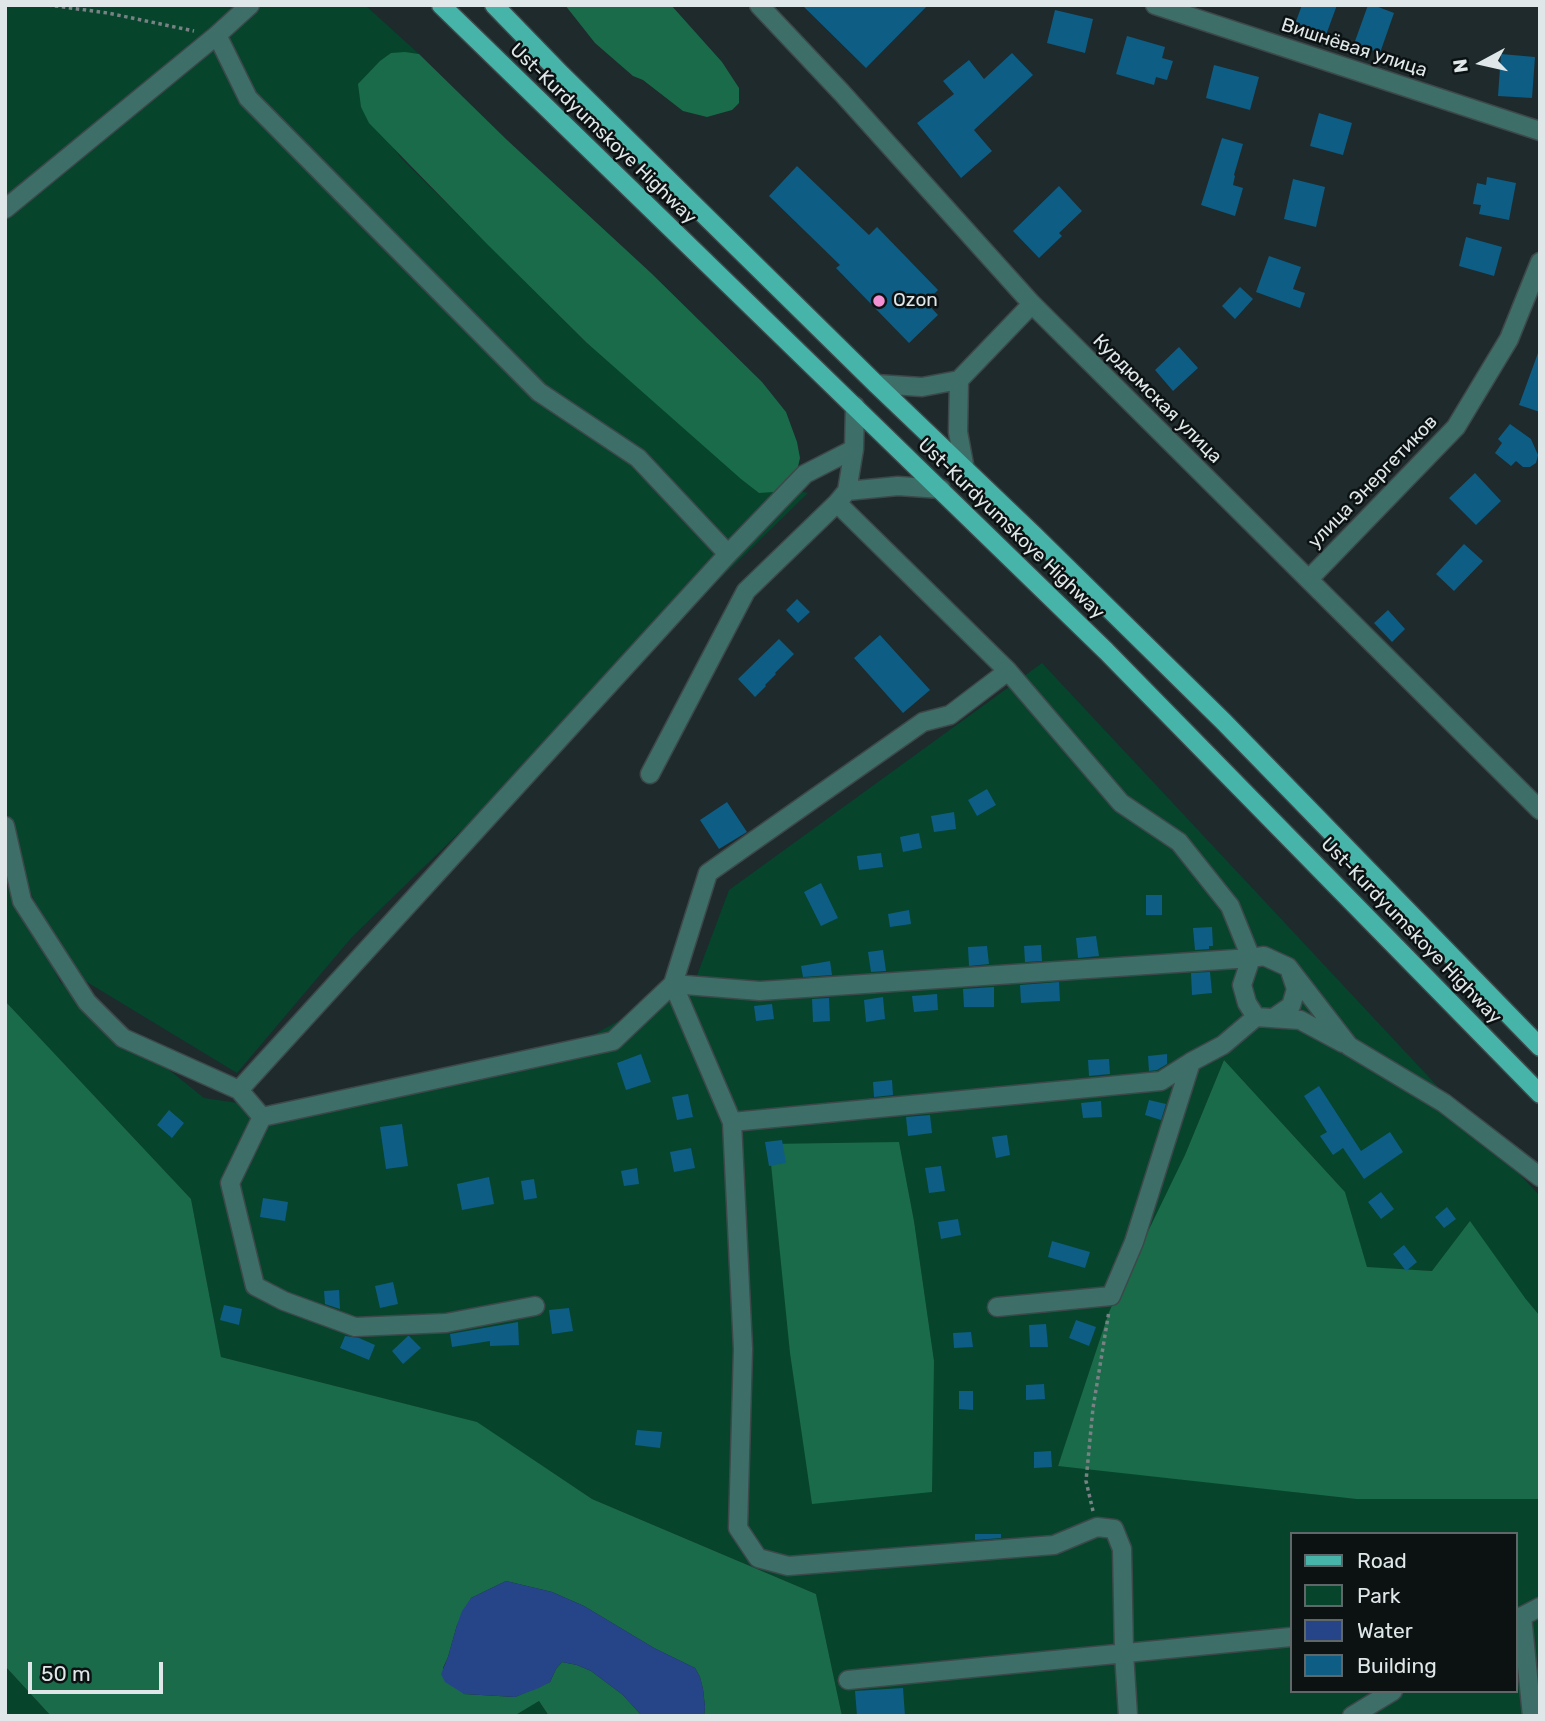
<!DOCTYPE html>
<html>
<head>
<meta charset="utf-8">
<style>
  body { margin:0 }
  #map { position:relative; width:1545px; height:1721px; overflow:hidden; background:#1e2a2c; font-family:Rubik,sans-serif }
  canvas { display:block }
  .frame { position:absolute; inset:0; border:7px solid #dfe7e8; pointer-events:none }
  .legend { position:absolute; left:1290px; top:1532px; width:228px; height:161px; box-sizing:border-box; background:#0c1112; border:2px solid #606768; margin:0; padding:9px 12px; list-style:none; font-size:21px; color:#dfe7e8 }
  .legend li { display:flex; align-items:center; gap:14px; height:35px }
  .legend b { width:35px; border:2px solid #606768 }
  .north { position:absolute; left:1447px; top:28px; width:70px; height:70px; -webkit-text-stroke:5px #0c1112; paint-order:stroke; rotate:262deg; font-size:19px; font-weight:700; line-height:28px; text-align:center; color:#dfe7e8 }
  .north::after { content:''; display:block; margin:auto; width:24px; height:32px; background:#dfe7e8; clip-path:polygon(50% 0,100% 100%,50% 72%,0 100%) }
  .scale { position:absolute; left:28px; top:1662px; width:135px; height:32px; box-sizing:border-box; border:4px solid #dfe7e8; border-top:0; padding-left:9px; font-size:21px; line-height:24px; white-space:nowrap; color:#dfe7e8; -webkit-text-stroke:5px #0c1112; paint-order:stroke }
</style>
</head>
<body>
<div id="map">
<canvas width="1545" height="1721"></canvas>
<div class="frame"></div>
<ul class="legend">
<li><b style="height:9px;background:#47b4a9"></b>Road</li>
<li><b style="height:19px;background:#06442c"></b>Park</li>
<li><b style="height:19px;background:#264588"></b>Water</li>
<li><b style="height:19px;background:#0e5d84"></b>Building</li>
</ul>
<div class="north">N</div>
<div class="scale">50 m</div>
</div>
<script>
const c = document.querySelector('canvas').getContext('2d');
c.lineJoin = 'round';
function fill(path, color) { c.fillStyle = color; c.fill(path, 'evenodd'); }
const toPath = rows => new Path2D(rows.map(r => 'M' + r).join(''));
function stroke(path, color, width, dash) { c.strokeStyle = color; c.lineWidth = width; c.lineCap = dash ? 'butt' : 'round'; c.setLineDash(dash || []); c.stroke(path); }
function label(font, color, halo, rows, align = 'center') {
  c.font = font + ' Rubik,sans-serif'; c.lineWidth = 5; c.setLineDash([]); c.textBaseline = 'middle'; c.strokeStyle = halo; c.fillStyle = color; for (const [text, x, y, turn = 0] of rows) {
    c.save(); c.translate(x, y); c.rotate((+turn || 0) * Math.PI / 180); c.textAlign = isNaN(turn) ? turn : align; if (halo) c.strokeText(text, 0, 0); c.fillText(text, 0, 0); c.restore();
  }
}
const green = toPath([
  [5,5,365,5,419,54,391,53,361,107,402,159,587,343,759,493,786,488,808,493,352,937,237,1073,67,970,5,838],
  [1042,663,1540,1196,1540,1316,1525,1298,1432,1271,1367,1268,1345,1192,1224,1060,1058,1465,1356,1499,1540,1499,1540,1716,842,1716,816,1594,592,1499,476,1422,221,1357,191,1199,5,1001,5,865,60,982,204,1098,313,1114,539,1065,696,978,729,890],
  [899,1142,914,1221,934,1361],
  [1291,1534,1515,1534,1515,1691,1291,1691],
  [5,1666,51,1716,5,1716],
  [539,1701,549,1716,514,1716]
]);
const forest = toPath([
  [565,5,671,5,722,62,739,88,739,103,732,110,707,117,683,111,643,80,633,76,595,43],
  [405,52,419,54,507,140,651,273,762,382,786,412,797,442,800,458,797,471,786,488,774,492,759,493,741,479,587,343,486,243,369,123,361,107,358,84,380,61,391,53],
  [5,1001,191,1199,221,1357,477,1422,592,1499,816,1594,842,1716,704,1716,705,1707,703,1689,700,1677,695,1668,654,1648,584,1606,552,1592,506,1581,471,1598,457,1625,448,1657,443,1668,464,1694,515,1697,550,1682,556,1669,562,1662,577,1665,591,1671,623,1695,642,1716,549,1716,539,1701,514,1716,51,1716,5,1666],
  [1224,1060,1345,1192,1367,1267,1432,1271,1470,1221,1525,1298,1540,1316,1540,1499,1356,1499,1058,1466,1109,1312,1185,1155],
  [899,1142,914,1221,934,1361,932,1492,812,1504,790,1353,769,1144]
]);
const water = toPath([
  [506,1581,552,1592,584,1606,654,1648,695,1668,700,1677,703,1689,705,1707,704,1716,642,1716,623,1695,591,1671,577,1665,562,1662,556,1669,550,1682,539,1688,515,1697,464,1694,445,1682,441,1674,448,1657,457,1625,462,1611,471,1598]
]);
const building = toPath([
  [802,5,928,5,866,68],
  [1302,5,1337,5,1326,35,1295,24],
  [1368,5,1373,5,1394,13,1380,53,1354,44],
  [1055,10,1093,19,1085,53,1047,43],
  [1127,36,1165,47,1162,58,1173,61,1167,80,1156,77,1154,85,1116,74],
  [1012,53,1033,75,974,130,992,151,961,178,917,123,954,94,943,81,969,60,984,79],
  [1501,54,1535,57,1532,98,1498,96],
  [1214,65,1259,77,1250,110,1206,98],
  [1319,113,1352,123,1343,155,1310,146],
  [1222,138,1243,144,1234,175,1235,176,1233,185,1243,188,1235,216,1201,205],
  [797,166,869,235,877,227,938,290,926,302,938,315,909,343,836,268,840,265,769,196],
  [1487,177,1516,183,1509,220,1479,214,1481,205,1473,204,1477,183,1486,185],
  [1293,179,1325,187,1316,227,1284,219],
  [1059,186,1082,211,1059,233,1062,236,1039,258,1013,231],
  [1466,237,1502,247,1494,276,1459,266],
  [1269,256,1301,267,1293,289,1305,293,1300,308,1256,292],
  [1240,287,1253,299,1235,319,1222,306],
  [1179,347,1198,368,1173,391,1155,370],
  [1538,353,1540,354,1540,412,1519,405],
  [1510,424,1531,439,1538,455,1536,463,1530,467,1523,467,1516,461,1511,466,1495,453,1502,443,1498,439],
  [1475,473,1501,501,1476,525,1449,498],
  [1464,544,1483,561,1454,591,1436,574],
  [797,599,810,612,798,623,786,610],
  [1388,610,1405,629,1392,642,1374,623],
  [880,635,930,690,903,713,854,658],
  [779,639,794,654,775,673,776,674,765,685,766,686,755,697,738,679],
  [987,789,996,805,977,816,968,800],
  [727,802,747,832,719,849,700,820],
  [954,812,956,829,934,832,931,816],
  [919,833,922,848,903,852,900,837],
  [881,853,883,867,859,870,857,856],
  [821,883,838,918,821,926,804,892],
  [1146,895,1162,895,1162,915,1146,915],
  [909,910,911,924,890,927,888,914],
  [1212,927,1213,946,1209,946,1209,949,1195,950,1193,928],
  [1096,936,1099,956,1078,958,1076,938],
  [1041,945,1042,961,1025,962,1024,946],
  [987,946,989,964,969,966,968,947],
  [883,950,886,971,871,972,868,952],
  [830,961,832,975,803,977,801,966],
  [1210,972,1212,993,1192,995,1191,973],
  [1059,982,1060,1001,1021,1003,1020,985],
  [994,987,994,1007,964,1007,963,989],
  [937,994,938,1010,914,1012,912,996],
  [883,997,885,1019,866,1022,864,1000],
  [829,998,830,1021,813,1022,812,999],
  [772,1004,774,1019,756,1021,754,1006],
  [641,1054,651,1082,626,1090,617,1063],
  [1167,1054,1167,1064,1157,1070,1149,1071,1148,1056],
  [1109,1059,1110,1074,1089,1076,1088,1060],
  [892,1080,893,1095,874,1097,873,1082],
  [1319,1086,1361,1151,1390,1132,1403,1152,1364,1179,1343,1148,1333,1155,1320,1136,1327,1132,1304,1096],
  [688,1094,693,1117,677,1120,672,1097],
  [1149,1100,1166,1104,1161,1120,1145,1115],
  [1101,1101,1102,1117,1083,1118,1081,1103],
  [169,1110,184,1123,172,1138,157,1125],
  [930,1115,932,1133,908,1136,906,1117],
  [402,1124,408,1166,386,1169,380,1127],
  [1007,1135,1010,1155,996,1158,992,1137],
  [782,1140,786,1163,769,1166,765,1142],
  [691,1148,695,1168,674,1172,670,1152],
  [941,1166,945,1191,929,1193,925,1168],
  [637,1168,639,1184,624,1186,621,1171],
  [489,1177,494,1204,462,1210,457,1184],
  [534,1179,537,1198,524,1200,521,1181],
  [1381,1192,1394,1209,1381,1219,1368,1202],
  [263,1198,288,1202,285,1221,260,1217],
  [1447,1207,1456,1219,1444,1228,1435,1217],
  [958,1219,961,1235,941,1239,938,1222],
  [1052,1241,1090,1252,1085,1268,1048,1257],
  [1404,1245,1417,1262,1406,1271,1393,1254],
  [393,1282,398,1304,380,1308,375,1286],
  [339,1290,340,1309,325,1304,324,1291],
  [224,1305,242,1309,239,1325,220,1320],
  [569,1308,573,1331,552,1334,549,1310],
  [1076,1320,1096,1327,1089,1346,1069,1338],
  [518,1322,519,1345,490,1346,490,1341,452,1347,450,1334],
  [1046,1324,1048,1347,1030,1347,1029,1325],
  [971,1332,973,1347,954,1348,953,1333],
  [345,1336,359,1338,375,1345,369,1360,340,1348],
  [408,1336,409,1336,421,1348,403,1364,392,1351],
  [1044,1384,1045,1399,1026,1400,1026,1385],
  [959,1391,973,1391,973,1410,959,1409],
  [637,1430,662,1432,660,1448,635,1445],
  [1051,1451,1052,1467,1034,1468,1034,1452],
  [975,1534,1001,1534,1001,1538,975,1540],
  [903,1688,905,1716,857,1716,855,1691]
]);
const path = toPath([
  [48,5,108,13,194,31],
  [1093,1511,1086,1481,1093,1408,1109,1311]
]);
const minor = toPath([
  [759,5,842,93,1032,304,1540,810],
  [1155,5,1540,131],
  [217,35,248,98,539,392,638,458,728,554],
  [5,209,217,35,250,5],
  [959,380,958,432,965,470],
  [876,384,922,387,959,380,1032,304],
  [847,491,854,449,855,406],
  [837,503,1008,671,1121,803,1179,842,1230,906,1251,958,1242,985,1247,1003,1256,1017],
  [1309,579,1456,427,1509,339,1540,262],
  [1008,671,950,715,923,722,708,873,673,984,732,1122,743,1349,738,1528,758,1558,788,1566,1054,1545,1097,1527,1114,1529,1122,1549,1124,1653,1128,1716],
  [650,774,746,591,837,503,847,491,898,486,941,489],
  [5,826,22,901,87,1002,123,1038,239,1090,262,1117],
  [1275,1017,1291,1006,1296,989,1291,974],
  [239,1090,728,554,805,474,854,449],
  [732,1122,1161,1081,1191,1062,1223,1045,1256,1017,1300,1020,1343,1043],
  [535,1306,446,1323,355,1327,284,1301,255,1286,230,1183,262,1117,613,1041,673,984,760,991,1251,958,1264,956,1288,967,1349,1046,1444,1103,1540,1177],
  [997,1307,1111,1296,1134,1242,1191,1062],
  [1522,1616,1532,1716],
  [1515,1620,1540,1607],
  [848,1680,1291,1637],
  [1352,1716,1393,1691]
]);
const major = toPath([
  [441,5,1106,651,1540,1094],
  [494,5,562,75,876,384,1034,535,1224,722,1540,1047]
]);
const markers = [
  [879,301,7,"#f491d4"]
];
const streetNames = [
  ["Вишнёвая улица",1354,48,18],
  ["Ust-Kurdyumskoye Highway",603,134,44],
  ["Курдюмская улица",1157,399,45],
  ["улица Энергетиков",1373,482,-46],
  ["Ust-Kurdyumskoye Highway",1011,529,44],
  ["Ust-Kurdyumskoye Highway",1411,931,46]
];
const poiNames = [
  ["Ozon",893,301]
];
fill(green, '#06442c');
fill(forest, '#1a6b49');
fill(water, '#264588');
fill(building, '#0e5d84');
stroke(minor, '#3d484a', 21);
stroke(major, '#3d484a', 21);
stroke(path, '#788284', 3.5, [3.5, 3.5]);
stroke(minor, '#3e6e68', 18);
stroke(major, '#47b4a9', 18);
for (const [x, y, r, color] of markers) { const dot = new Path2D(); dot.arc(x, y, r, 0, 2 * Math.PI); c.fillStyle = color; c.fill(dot); stroke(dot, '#0c1112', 2.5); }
label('19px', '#dfe7e8', '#0c1112', streetNames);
label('19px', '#dfe7e8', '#0c1112', poiNames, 'left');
</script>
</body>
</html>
